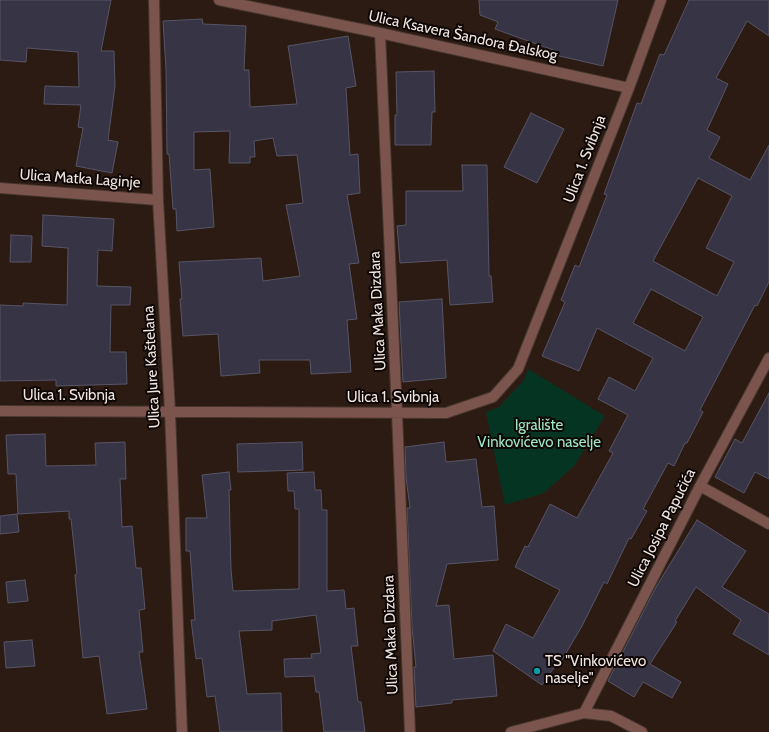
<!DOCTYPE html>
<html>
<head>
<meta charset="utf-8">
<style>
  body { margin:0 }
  canvas { display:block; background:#2b1b12 }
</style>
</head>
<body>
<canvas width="769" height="732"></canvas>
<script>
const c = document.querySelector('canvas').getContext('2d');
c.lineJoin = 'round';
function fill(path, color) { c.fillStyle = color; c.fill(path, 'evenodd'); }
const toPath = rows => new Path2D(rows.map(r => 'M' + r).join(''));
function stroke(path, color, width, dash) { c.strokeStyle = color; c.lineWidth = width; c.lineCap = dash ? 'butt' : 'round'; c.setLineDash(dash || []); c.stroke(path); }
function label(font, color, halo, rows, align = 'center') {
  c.font = font + ' Cabin,sans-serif'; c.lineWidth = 4; c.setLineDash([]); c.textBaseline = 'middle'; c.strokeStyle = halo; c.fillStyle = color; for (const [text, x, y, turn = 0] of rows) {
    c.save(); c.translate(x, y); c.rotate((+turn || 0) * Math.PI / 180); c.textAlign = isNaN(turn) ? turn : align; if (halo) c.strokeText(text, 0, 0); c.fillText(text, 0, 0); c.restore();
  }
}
const green = toPath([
  [528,369,605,416,575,465,544,493,505,505,486,412,499,407,524,380]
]);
const building = toPath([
  [0,0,111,0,101,51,114,51,115,86,108,140,118,142,112,173,76,166,83,128,78,127,81,105,44,104,45,86,79,87,78,52,27,48,26,62,0,60,0,0],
  [479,0,618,0,603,66,555,55,556,51,495,29,498,22,480,15,479,0],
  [689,0,769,0,769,36,747,21,716,78,728,84,707,130,720,137,709,158,750,180,769,145,769,282,757,306,755,305,700,410,703,412,687,443,685,443,674,466,668,463,643,509,647,511,631,539,629,538,607,584,604,582,582,626,562,660,560,659,542,685,493,651,506,624,533,638,560,590,515,567,525,546,528,547,550,504,577,518,613,453,609,451,628,415,598,399,609,377,635,391,653,358,597,328,579,371,542,356,565,302,561,300,575,265,579,267,607,195,604,194,637,103,641,104,660,54,664,55,689,0],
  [698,178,732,196,706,248,734,262,717,296,653,261,698,178],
  [651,289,703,317,685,351,633,323,651,289],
  [202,19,203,24,246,26,244,70,249,70,250,107,297,104,288,46,348,36,356,86,346,88,350,155,358,154,360,193,347,195,359,263,349,264,357,319,347,320,351,372,311,374,310,360,259,360,260,373,221,376,218,334,183,336,180,299,182,299,179,262,261,258,263,281,300,276,286,205,303,203,297,155,277,156,273,138,254,141,255,157,250,157,250,163,229,163,230,131,194,132,194,170,210,169,214,227,177,231,176,209,173,209,169,154,167,154,166,69,163,21,202,19],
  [434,71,435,112,432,112,431,145,395,145,395,115,397,115,396,72,434,71],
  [531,113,564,129,537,183,504,167,531,113],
  [462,165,487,165,489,276,491,276,493,302,450,305,447,260,400,263,397,226,406,225,406,191,463,191,462,165],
  [43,215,114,219,112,251,98,250,97,286,131,287,130,305,111,305,110,352,126,352,127,384,56,386,56,380,0,381,0,305,23,306,23,303,67,305,68,248,42,246,43,215],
  [11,235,32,236,31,262,10,262,11,235],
  [442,299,446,378,403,382,399,302,442,299],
  [769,393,769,479,755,472,744,493,715,477,735,439,742,443,769,393],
  [45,434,46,466,96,465,95,443,125,442,126,479,120,479,122,527,132,526,136,568,141,568,145,609,139,610,143,652,139,652,147,709,107,714,99,656,83,658,75,575,77,574,71,519,69,519,69,511,18,514,16,474,8,474,6,435,45,434],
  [302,442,303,470,238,472,237,444,302,442],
  [444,442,446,462,476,459,482,507,494,506,498,560,447,564,436,606,449,605,454,659,493,655,497,696,452,700,452,703,416,707,414,667,416,667,412,627,407,508,410,508,406,477,405,447,444,442],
  [229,472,231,490,229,490,231,569,233,591,299,589,299,509,295,509,294,491,288,491,287,473,314,472,315,490,321,490,322,510,327,510,327,591,344,590,346,609,354,608,358,646,351,646,358,702,361,702,365,732,324,732,319,692,316,692,314,676,285,677,284,659,312,658,311,654,321,653,316,615,272,621,272,630,239,631,247,694,281,693,282,732,220,732,215,696,207,697,202,658,196,659,191,620,195,620,190,551,186,551,186,518,207,518,202,475,229,472],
  [17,514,19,532,0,534,0,516,17,514],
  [697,520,746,551,722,587,769,614,769,655,733,634,741,620,696,587,675,621,677,622,650,664,681,682,672,698,643,682,634,697,608,681,656,587,697,520],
  [25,580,28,601,8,603,6,582,25,580],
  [32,640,35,666,6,668,4,642,32,640]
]);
const minor = toPath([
  [154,0,158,200,170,411,182,732],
  [219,0,380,33,629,88],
  [380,33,397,413,410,732],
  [0,188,158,200],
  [0,411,446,413,493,397,518,369,629,88,661,0],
  [700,486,769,524],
  [584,713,700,486,769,358],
  [511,732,584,713,611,716,642,732]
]);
const markers = [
  [537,671,4,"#0f9aa8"]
];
const streetNames = [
  ["Ulica Ksavera Šandora Đalskog",463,36,12],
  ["Ulica 1. Svibnja",585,159,-69],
  ["Ulica Matka Laginje",80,179,4],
  ["Ulica Maka Dizdara",378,311,-93],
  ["Ulica Jure Kaštelana",152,367,-93],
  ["Ulica 1. Svibnja",69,396],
  ["Ulica 1. Svibnja",393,398],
  ["Ulica Josipa Papučića",662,528,-63],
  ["Ulica Maka Dizdara",391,635,-92]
];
const parkNames = [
  ["Igralište",539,426],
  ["Vinkovićevo naselje",539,443]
];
const poiNames = [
  ["TS \"Vinkovićevo",545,662],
  ["naselje\"",545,679]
];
fill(green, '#053423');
fill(building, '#373445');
stroke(building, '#565466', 1);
stroke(minor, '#47372f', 12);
stroke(minor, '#7a544d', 10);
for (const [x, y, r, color] of markers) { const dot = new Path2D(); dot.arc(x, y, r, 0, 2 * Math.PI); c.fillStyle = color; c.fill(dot); stroke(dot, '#0e0705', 1.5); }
label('15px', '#f0e5df', '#0e0705', streetNames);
label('15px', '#9de6c2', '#0e0705', parkNames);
label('15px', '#f0e5df', '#0e0705', poiNames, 'left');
</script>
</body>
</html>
